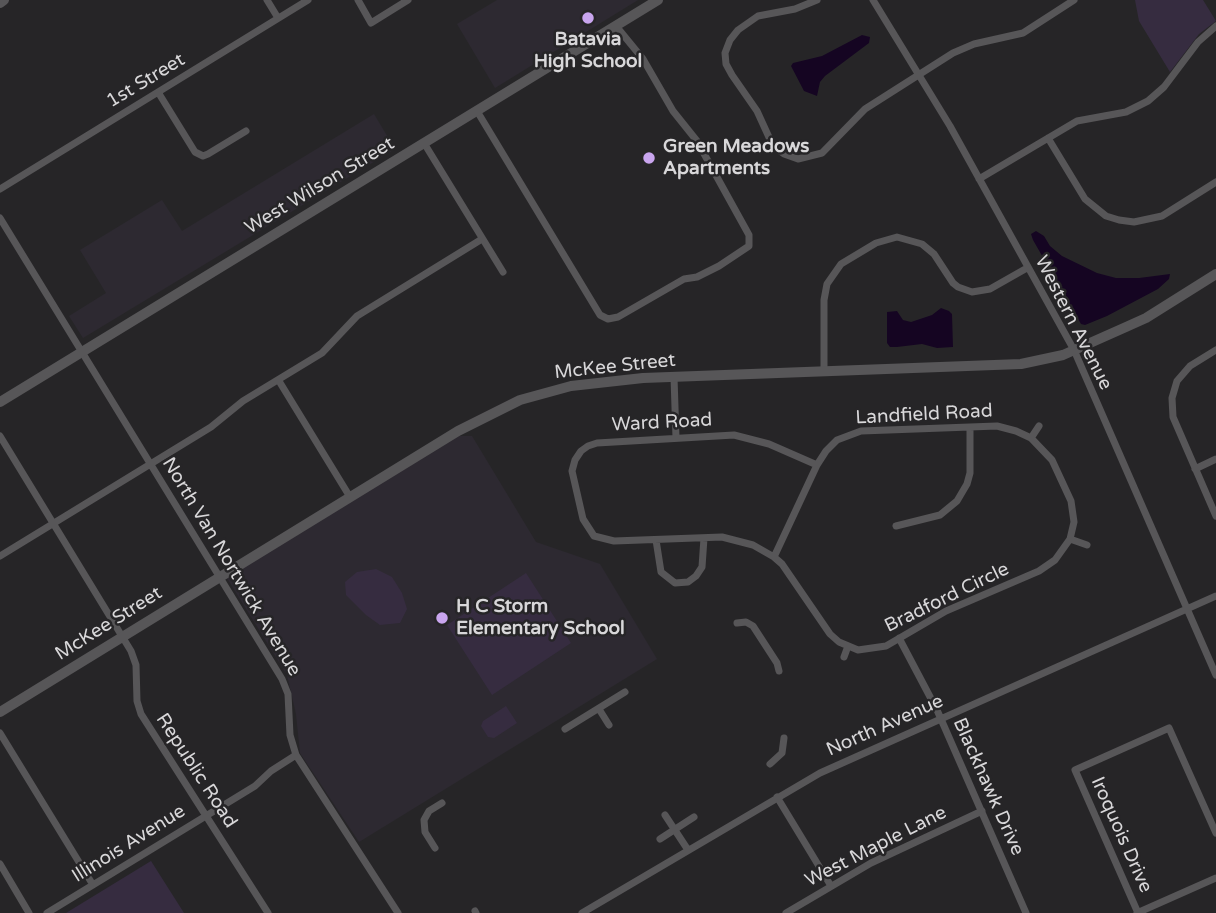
<!DOCTYPE html>
<html>
<head>
<meta charset="utf-8">
<style>
  body { margin:0 }
  canvas { display:block; background:#262527 }
</style>
</head>
<body>
<canvas width="1216" height="913"></canvas>
<script>
const c = document.querySelector('canvas').getContext('2d');
c.lineJoin = 'round';
function fill(path, color) { c.fillStyle = color; c.fill(path, 'evenodd'); }
const toPath = rows => new Path2D(rows.map(r => 'M' + r).join(''));
function stroke(path, color, width, dash) { c.strokeStyle = color; c.lineWidth = width; c.lineCap = dash ? 'butt' : 'round'; c.setLineDash(dash || []); c.stroke(path); }
function label(font, color, halo, rows, align = 'center') {
  c.font = font + ' "Varela Round",sans-serif'; c.lineWidth = 5; c.setLineDash([]); c.textBaseline = 'middle'; c.strokeStyle = halo; c.fillStyle = color; for (const [text, x, y, turn = 0] of rows) {
    c.save(); c.translate(x, y); c.rotate((+turn || 0) * Math.PI / 180); c.textAlign = isNaN(turn) ? turn : align; if (halo) c.strokeText(text, 0, 0); c.fillText(text, 0, 0); c.restore();
  }
}
const built = toPath([
  [497,0,638,0,495,88,457,24],
  [374,114,395,149,83,338,69,316,106,293,80,250,162,200,182,231],
  [459,436,472,436,536,542,600,564,657,659,359,842,300,753,296,714,287,675,227,578]
]);
const green = toPath([
  [1135,0,1203,0,1216,21,1199,34,1170,72,1139,21],
  [376,569,392,577,402,593,407,609,400,623,380,625,366,615,346,595,345,582,357,572],
  [526,573,571,643,492,695,447,625],
  [506,706,517,723,494,738,488,737,481,726,483,721],
  [151,861,184,913,66,913]
]);
const water = toPath([
  [862,35,870,37,869,43,825,76,820,82,817,96,804,91,791,66,793,63,822,56],
  [1036,231,1044,236,1050,246,1062,256,1097,273,1116,278,1139,278,1170,274,1169,279,1158,289,1107,316,1085,325,1081,324,1033,240,1031,234],
  [941,308,949,311,952,314,953,347,937,348,922,344,897,347,890,347,887,343,887,312,897,311,903,320,911,322,932,315]
]);
const minor = toPath([
  [267,0,278,18],
  [358,0,371,23,408,0],
  [817,0,795,9,758,16,738,30,730,40,725,53,726,64,732,75,757,111,773,146,784,154,798,159,822,153,865,109,953,53,974,44,1023,33,1074,0],
  [873,0,950,126,1074,350,1216,675],
  [158,92,195,152,203,156,208,154,246,131],
  [477,111,600,315,608,319,618,317,684,279,697,277,719,266,749,246,749,235,697,141,673,111,643,59,616,26],
  [1048,138,1085,199,1106,216,1119,220,1134,222,1162,216,1216,182],
  [424,143,503,272],
  [979,179,1077,121,1126,112,1148,101,1164,87,1198,42,1216,26],
  [0,189,308,0],
  [0,218,282,679,288,694,290,735,296,755,398,913],
  [1216,350,1190,366,1177,381,1172,398,1173,417,1216,516],
  [824,371,824,300,827,284,841,264,876,243,897,237,922,244,934,254,953,283,958,287,972,292,990,289,1027,268],
  [674,377,676,438],
  [279,381,350,497],
  [0,436,131,651,136,665,137,701,141,714,268,913],
  [1031,438,1039,426],
  [1195,469,1216,459],
  [896,526,940,515,957,501,967,484,970,473,970,427],
  [1070,539,1087,545],
  [656,540,661,572,675,583,688,582,696,576,702,567,704,538],
  [0,556,211,427,243,401,322,353,357,316,482,239],
  [774,557,817,465,826,451,837,440,861,431,997,426,1016,431,1031,438,1052,460,1071,501,1074,522,1070,539,1055,560,1039,571,946,611,886,646,858,650,839,642,830,634,782,564,774,557,753,545,722,537,614,541,594,536,583,519,572,471,575,460,581,451,588,446,597,443,734,435,769,444,817,465],
  [737,623,746,622,753,626,777,663,779,671],
  [899,638,937,710,1026,913],
  [844,657,848,646],
  [599,709,609,725],
  [565,729,625,692],
  [0,733,93,885],
  [770,764,782,753,784,738],
  [777,797,831,886],
  [665,815,688,850],
  [660,839,694,817],
  [435,848,425,832,424,820,429,811,442,803],
  [0,864,29,913],
  [475,911,476,913],
  [47,913,255,786,271,771,296,755],
  [582,913,820,773,1216,596],
  [786,913,871,863,982,811],
  [1137,913,1216,878],
  [1138,913,1075,770,1169,728,1216,833]
]);
const tertiary = toPath([
  [0,712,458,431,520,400,571,386,643,378,1021,364,1063,355,1126,327,1146,318,1216,274]
]);
const secondary = toPath([
  [0,3,4,0],
  [0,402,658,0]
]);
const markers = [
  [588,18,7,"#c9a5ee"],
  [649,158,7,"#c9a5ee"],
  [442,618,7,"#c9a5ee"]
];
const poiNames = [
  ["Batavia",588,40,"center"],
  ["High School",588,62,"center"],
  ["Green Meadows",663,147],
  ["Apartments",663,169],
  ["H C Storm",456,607],
  ["Elementary School",456,629]
];
const streetNames = [
  ["1st Street",146,81,-31],
  ["West Wilson Street",320,186,-31],
  ["Western Avenue",1073,323,63],
  ["McKee Street",615,367,-6],
  ["Landfield Road",924,415,-3],
  ["Ward Road",662,423,-3],
  ["North Van Nortwick Avenue",231,567,59],
  ["Bradford Circle",947,598,-26],
  ["McKee Street",109,624,-32],
  ["North Avenue",885,726,-24],
  ["Republic Road",196,771,57],
  ["Blackhawk Drive",988,787,66],
  ["Iroquois Drive",1121,835,66],
  ["Illinois Avenue",129,844,-32],
  ["West Maple Lane",876,847,-27]
];
fill(built, '#2d2931');
fill(green, '#362c40');
fill(water, '#150522');
stroke(minor, '#575658', 7);
stroke(tertiary, '#575658', 10);
stroke(secondary, '#575658', 10);
for (const [x, y, r, color] of markers) { const dot = new Path2D(); dot.arc(x, y, r, 0, 2 * Math.PI); c.fillStyle = color; c.fill(dot); stroke(dot, '#262527', 2.5); }
label('bold 19px', '#d8d7d9', '#262527', poiNames, 'left');
label('19px', '#d8d7d9', '#262527', streetNames);
</script>
</body>
</html>
